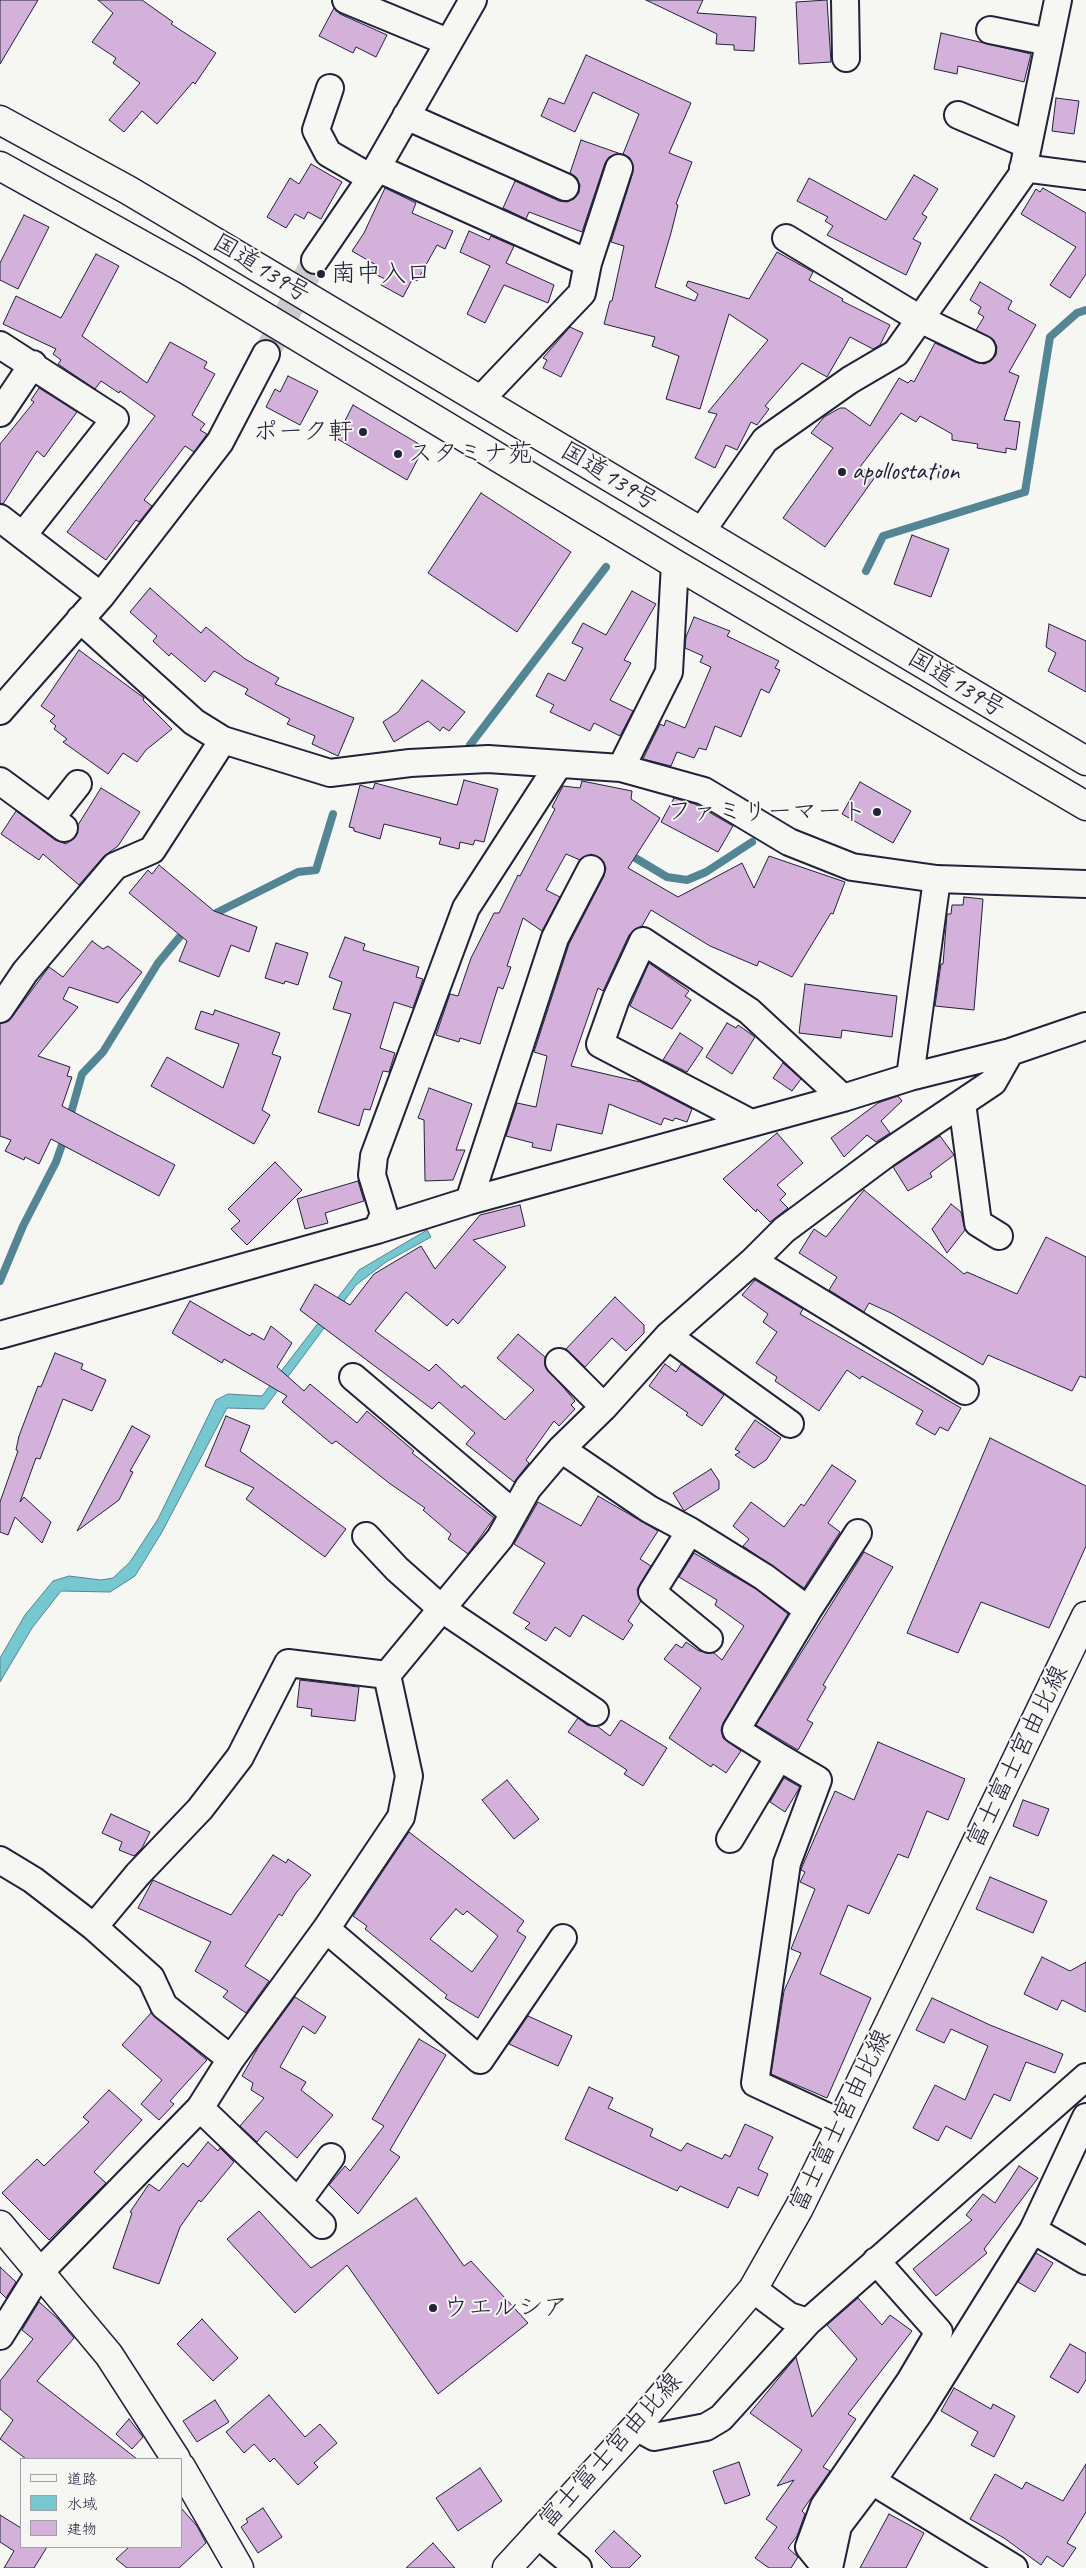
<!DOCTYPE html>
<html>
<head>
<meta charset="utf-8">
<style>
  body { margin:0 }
  #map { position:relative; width:1086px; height:2568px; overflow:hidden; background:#f6f6f2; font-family:Caveat,"Klee One",sans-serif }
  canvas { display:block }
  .legend { position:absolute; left:20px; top:2458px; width:162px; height:90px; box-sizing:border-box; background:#f6f6f2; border:1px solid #a1a1a9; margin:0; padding:6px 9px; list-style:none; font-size:15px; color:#22223b }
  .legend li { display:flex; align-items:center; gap:10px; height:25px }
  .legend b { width:25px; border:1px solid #a1a1a9 }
</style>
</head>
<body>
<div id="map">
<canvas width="1086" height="2568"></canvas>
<ul class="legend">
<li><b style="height:6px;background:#f6f6f2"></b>道路</li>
<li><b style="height:14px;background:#76c7d0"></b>水域</li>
<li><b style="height:14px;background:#d4b1db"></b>建物</li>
</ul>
</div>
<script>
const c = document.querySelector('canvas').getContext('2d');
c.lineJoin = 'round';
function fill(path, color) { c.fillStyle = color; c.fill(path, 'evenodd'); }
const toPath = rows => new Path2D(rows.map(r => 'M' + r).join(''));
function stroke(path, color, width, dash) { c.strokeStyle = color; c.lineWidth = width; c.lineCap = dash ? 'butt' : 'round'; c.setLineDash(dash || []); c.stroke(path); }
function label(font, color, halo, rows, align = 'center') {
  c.font = font + ' Caveat,"Klee One",sans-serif'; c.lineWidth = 4; c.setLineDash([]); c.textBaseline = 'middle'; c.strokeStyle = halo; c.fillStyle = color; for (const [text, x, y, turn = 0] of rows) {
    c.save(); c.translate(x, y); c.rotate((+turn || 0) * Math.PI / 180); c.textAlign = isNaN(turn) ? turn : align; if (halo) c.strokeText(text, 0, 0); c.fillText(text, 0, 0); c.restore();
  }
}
const water = toPath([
  [427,1230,431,1237,386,1262,356,1285,264,1409,227,1408,162,1532,135,1576,110,1592,61,1591,32,1628,0,1682,0,1658,25,1615,53,1581,69,1576,101,1580,113,1578,130,1562,158,1519,216,1400,228,1394,262,1396,359,1270,427,1230]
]);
const stream = toPath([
  [866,571,883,536,1025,492,1050,337,1077,313,1086,310],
  [470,745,606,567],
  [627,853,667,877,687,880,706,872,752,842],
  [208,917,298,872,316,870,333,814],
  [69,1120,82,1074,103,1052,158,963,187,928],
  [0,1281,23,1226,56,1162,65,1136]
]);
const building = toPath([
  [0,0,38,0,0,64,0,0],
  [98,0,142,0,173,22,171,24,216,53,195,84,193,82,157,124,142,111,124,132,109,120,140,83,113,63,116,58,92,42,113,13,98,0],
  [646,0,703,0,697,13,756,17,754,51,734,50,734,45,716,44,717,34,646,0],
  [827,0,831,62,799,64,796,2,827,0],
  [334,8,340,14,387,35,376,57,356,47,353,53,319,36,334,8],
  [941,33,1031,54,1024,82,958,66,957,74,934,69,941,33],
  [586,55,691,103,669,153,692,162,676,204,678,205,671,233,655,287,695,301,698,294,686,286,688,281,749,299,777,252,813,272,809,280,843,299,842,301,890,325,880,345,873,349,850,337,827,377,802,363,765,406,769,409,757,425,751,422,737,450,726,445,715,468,695,458,717,414,708,412,768,340,729,314,700,409,666,399,679,356,652,346,655,337,604,324,610,301,612,301,624,246,611,242,633,172,630,158,623,154,639,114,593,92,575,132,541,116,549,98,564,104,586,55],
  [1056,98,1079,101,1074,134,1052,131,1056,98],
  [581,140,621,154,609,157,605,163,582,232,529,212,526,219,503,208,515,181,559,201,567,202,574,199,579,193,580,185,577,178,570,173,581,140],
  [311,164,342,182,321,219,308,212,304,219,295,214,286,228,267,217,290,178,299,184,311,164],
  [914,175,938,189,922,214,927,217,913,239,921,243,906,275,827,235,833,226,825,221,828,217,797,201,809,178,886,220,914,175],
  [385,188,416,203,412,213,453,231,445,249,437,245,417,281,413,278,403,297,381,285,385,279,371,272,376,265,352,251,364,233,385,188],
  [1043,188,1086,213,1086,274,1070,298,1050,285,1076,247,1021,214,1036,189,1040,192,1043,188],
  [24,215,49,227,18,289,0,280,0,263,24,215],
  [469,231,489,240,491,236,514,246,506,263,554,285,548,303,504,285,485,323,467,314,490,266,460,252,469,231],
  [96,254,119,266,82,336,147,383,170,342,207,362,204,368,215,374,192,415,205,424,200,430,207,434,194,452,185,446,144,500,152,506,139,522,136,520,106,560,67,532,155,416,120,391,119,393,101,381,95,389,58,364,61,360,53,354,56,349,3,324,16,296,61,318,96,254],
  [980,282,1012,301,1008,309,1036,325,1009,372,1019,376,1004,420,1020,422,1016,450,1006,448,1006,453,977,448,978,444,952,440,952,434,920,416,916,422,901,413,860,467,875,477,825,547,783,518,833,448,811,433,824,417,840,408,845,408,870,426,899,378,908,383,911,380,914,382,935,343,975,362,984,364,991,361,996,355,997,347,994,340,976,330,984,317,978,313,981,307,970,300,980,282],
  [570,327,583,333,561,377,543,368,547,360,543,358,570,327],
  [288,376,318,391,300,425,266,407,275,389,280,392,288,376],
  [39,388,77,412,44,457,37,451,3,504,0,503,0,444,34,402,31,400,39,388],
  [353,405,424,447,407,480,336,438,353,405],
  [481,493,571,552,517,632,428,573,481,493],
  [912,535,949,549,931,597,894,584,912,535],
  [150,588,201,633,206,627,245,659,279,678,275,684,354,718,338,756,312,744,315,736,287,724,290,719,245,694,248,689,214,671,205,682,171,653,169,656,153,641,157,636,130,612,150,588],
  [632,591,656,604,624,660,631,663,610,700,633,711,620,736,594,723,590,731,550,712,554,705,536,696,548,673,565,681,583,648,572,643,583,623,606,635,632,591],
  [694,617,730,631,727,636,779,661,775,668,780,670,769,693,761,689,741,737,715,726,706,750,699,748,694,758,677,752,671,766,643,759,660,724,664,726,666,720,685,728,711,667,700,662,703,656,685,648,686,637,694,617],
  [1049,624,1086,641,1086,692,1048,671,1056,653,1046,647,1049,624],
  [79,650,144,698,143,700,172,729,146,750,137,762,123,753,108,774,63,742,67,739,54,729,56,726,50,721,55,716,41,706,79,650],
  [422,680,465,712,449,731,443,727,440,731,428,721,394,742,383,722,398,712,422,680],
  [464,780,498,789,484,842,475,840,473,845,460,842,459,849,439,844,441,838,384,824,380,839,354,831,354,828,349,827,360,785,373,789,375,783,457,805,464,780],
  [582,781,632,791,631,799,660,818,628,868,678,897,742,863,754,888,769,856,845,882,833,914,831,913,792,977,759,961,757,966,710,946,651,910,642,926,635,929,629,935,603,991,598,988,571,1066,640,1082,692,1109,687,1122,675,1118,673,1121,664,1118,661,1125,609,1104,602,1134,557,1124,551,1151,532,1147,533,1143,506,1136,517,1103,536,1107,547,1056,534,1052,569,944,604,876,606,868,603,861,591,854,580,860,566,854,546,890,560,897,542,931,523,918,507,966,511,967,503,989,498,987,480,1044,460,1038,459,1042,436,1035,450,994,458,996,471,958,494,913,499,913,518,875,520,876,555,809,552,807,563,786,580,788,582,781],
  [860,782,911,811,893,843,842,814,860,782],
  [101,788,140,812,118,846,104,856,79,885,43,854,39,860,1,834,16,811,55,840,66,844,76,836,78,825,101,788],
  [674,798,695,804,733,826,718,852,661,822,674,798],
  [159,865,214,911,257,927,249,952,231,945,219,977,179,961,187,941,129,893,148,870,152,874,159,865],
  [964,897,983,899,974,1010,935,1006,941,964,943,964,947,914,951,914,952,905,963,905,964,897],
  [345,937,365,944,363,950,419,967,416,977,423,979,413,1008,394,1002,380,1048,395,1053,389,1072,383,1071,370,1110,364,1109,359,1126,318,1112,351,1014,333,1009,342,982,329,977,345,937],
  [92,941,103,949,108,946,142,972,118,1003,69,987,63,999,78,1007,38,1056,70,1067,67,1076,72,1077,62,1106,175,1165,159,1196,51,1139,39,1164,25,1157,24,1160,5,1151,11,1140,0,1136,0,1024,12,1017,49,967,63,977,92,941],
  [276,943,308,953,298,985,285,981,284,984,265,978,276,943],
  [649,963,689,991,685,996,691,1000,672,1029,630,1006,649,963],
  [805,984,897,996,892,1037,842,1030,841,1038,799,1033,805,984],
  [215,1010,280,1033,272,1054,281,1057,262,1110,270,1115,254,1144,151,1086,167,1057,223,1088,239,1044,195,1029,201,1011,213,1015,215,1010],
  [727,1023,736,1028,738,1025,755,1037,732,1074,706,1057,727,1023],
  [680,1033,703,1048,687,1072,663,1060,680,1033],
  [783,1063,801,1079,792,1091,773,1078,783,1063],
  [429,1088,472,1104,456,1150,465,1150,453,1180,425,1181,424,1120,418,1118,429,1088],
  [898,1096,902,1101,881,1121,890,1133,876,1142,867,1135,844,1157,831,1138,878,1103,898,1096],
  [777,1133,803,1163,777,1185,786,1194,780,1200,788,1208,770,1222,757,1209,756,1212,723,1179,777,1133],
  [940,1136,954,1155,930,1173,932,1177,908,1191,893,1167,940,1136],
  [275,1162,302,1190,247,1245,231,1229,240,1221,228,1209,275,1162],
  [358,1181,364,1201,325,1213,328,1223,305,1229,297,1199,358,1181],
  [864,1190,964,1274,967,1272,1017,1294,1046,1237,1086,1257,1086,1378,1080,1376,1072,1391,988,1355,983,1365,891,1313,869,1303,864,1312,829,1290,837,1277,799,1253,814,1229,826,1237,864,1190],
  [951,1204,961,1212,965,1230,947,1253,932,1229,951,1204],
  [520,1205,525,1226,473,1240,506,1267,458,1324,453,1319,447,1326,406,1292,375,1331,429,1371,436,1364,462,1388,464,1385,505,1420,534,1390,497,1358,518,1334,545,1357,545,1366,575,1401,571,1405,575,1409,559,1426,554,1421,526,1460,529,1463,514,1482,466,1444,475,1433,439,1402,432,1409,300,1310,315,1284,350,1305,374,1274,421,1246,435,1269,480,1215,520,1205],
  [755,1280,803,1309,800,1314,961,1408,948,1431,940,1427,935,1435,916,1424,923,1411,862,1376,860,1379,847,1370,819,1411,775,1381,777,1377,756,1363,777,1332,763,1322,768,1314,742,1295,755,1280],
  [615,1297,644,1325,644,1333,626,1351,612,1338,585,1367,566,1349,615,1297],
  [190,1301,250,1336,252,1333,264,1340,271,1326,292,1343,277,1367,304,1391,310,1384,357,1423,367,1411,414,1451,412,1453,494,1518,468,1554,448,1539,451,1534,423,1510,425,1508,389,1483,336,1441,332,1444,282,1402,287,1396,224,1359,222,1363,172,1333,190,1301],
  [55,1353,83,1364,81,1369,106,1380,92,1411,63,1399,40,1459,36,1458,20,1502,24,1497,51,1522,42,1543,15,1517,8,1535,0,1532,0,1502,18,1451,16,1450,19,1436,38,1386,41,1387,55,1353],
  [665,1364,676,1372,681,1364,724,1395,702,1426,686,1415,688,1413,649,1386,665,1364],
  [226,1416,250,1426,240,1451,346,1529,325,1557,246,1499,254,1488,205,1466,226,1416],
  [755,1420,781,1438,766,1460,754,1468,735,1455,740,1452,735,1449,755,1420],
  [132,1426,150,1436,130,1471,133,1472,119,1500,77,1531,132,1426],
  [990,1438,1086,1486,1086,1546,1049,1628,981,1602,958,1653,907,1633,990,1438],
  [832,1465,856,1481,828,1523,840,1532,804,1588,743,1546,749,1539,733,1526,751,1502,784,1527,801,1504,804,1506,832,1465],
  [711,1469,719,1481,719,1489,684,1511,673,1493,711,1469],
  [598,1496,658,1531,640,1559,651,1566,637,1590,641,1601,628,1621,633,1625,623,1640,583,1615,570,1637,555,1627,546,1641,525,1628,530,1623,513,1613,545,1563,514,1544,538,1502,581,1526,598,1496],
  [864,1552,893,1567,823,1685,826,1687,807,1720,813,1723,798,1750,756,1725,864,1552],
  [694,1553,756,1589,788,1614,723,1723,721,1730,723,1738,741,1751,726,1773,713,1764,711,1767,669,1738,701,1688,664,1659,676,1644,682,1648,686,1642,699,1651,714,1653,722,1660,744,1626,715,1605,717,1600,679,1577,694,1553],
  [300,1680,359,1687,355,1721,311,1716,312,1709,297,1707,300,1680],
  [578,1718,587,1725,597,1726,610,1736,621,1720,667,1748,643,1786,624,1774,627,1770,568,1732,578,1718],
  [878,1742,965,1779,948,1820,927,1811,908,1858,898,1854,869,1914,848,1905,820,1974,871,1998,827,2098,771,2074,784,1991,801,1953,791,1949,815,1889,800,1882,805,1872,801,1870,802,1867,835,1791,854,1800,878,1742],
  [784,1778,800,1787,785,1812,770,1802,784,1778],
  [507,1780,539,1819,514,1839,482,1800,507,1780],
  [1023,1800,1049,1809,1038,1836,1013,1826,1023,1800],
  [111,1814,150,1832,142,1848,134,1856,119,1850,122,1842,102,1833,111,1814],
  [409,1832,524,1921,517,1931,526,1937,478,2018,445,1998,447,1995,365,1929,367,1926,353,1916,409,1832],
  [456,1909,463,1915,467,1911,498,1936,472,1972,430,1939,456,1909],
  [273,1855,286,1863,288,1859,311,1875,296,1893,282,1916,279,1914,245,1966,269,1981,246,2013,223,1997,228,1991,195,1971,211,1942,138,1908,153,1880,231,1915,273,1855],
  [990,1877,1047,1901,1033,1933,976,1909,990,1877],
  [1042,1957,1070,1971,1086,1962,1086,2012,1062,2000,1057,2010,1024,1994,1042,1957],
  [295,1997,326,2017,315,2034,303,2026,280,2067,306,2082,301,2090,333,2115,297,2158,266,2131,257,2142,240,2126,264,2098,251,2090,253,2083,242,2076,259,2046,295,1997],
  [932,1998,990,2025,1063,2054,1055,2073,1026,2062,1010,2101,994,2094,971,2139,946,2126,938,2141,913,2128,935,2085,965,2100,988,2046,951,2029,944,2043,916,2030,932,1998],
  [151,2013,207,2060,170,2101,174,2104,159,2120,141,2104,162,2080,122,2045,151,2013],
  [528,2016,572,2036,558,2066,509,2044,528,2016],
  [419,2039,446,2055,390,2150,400,2157,358,2214,329,2185,345,2166,350,2171,384,2126,372,2119,419,2039],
  [589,2087,613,2098,608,2108,653,2129,650,2136,681,2151,687,2143,722,2159,725,2154,730,2157,745,2124,773,2137,758,2169,768,2174,758,2196,738,2187,728,2208,680,2186,677,2191,565,2139,589,2087],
  [109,2090,142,2120,94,2172,106,2183,49,2240,2,2193,37,2159,44,2166,89,2122,83,2117,109,2090],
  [208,2142,218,2151,220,2148,234,2162,201,2202,199,2200,180,2227,159,2284,113,2268,132,2213,130,2212,149,2184,159,2191,183,2163,188,2167,208,2142],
  [1019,2166,1038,2178,984,2249,987,2253,936,2296,913,2269,972,2220,966,2215,983,2194,995,2203,1019,2166],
  [416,2198,464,2266,471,2261,528,2323,438,2394,347,2265,295,2313,227,2239,259,2211,311,2268,416,2198],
  [1036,2253,1053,2263,1035,2292,1018,2282,1036,2253],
  [0,2267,16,2282,6,2298,0,2292,0,2267],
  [858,2298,882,2325,890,2315,912,2331,848,2414,856,2419,823,2467,830,2471,802,2511,805,2514,797,2536,788,2548,798,2557,791,2568,769,2568,755,2558,777,2527,766,2519,794,2480,777,2486,802,2450,750,2413,796,2357,812,2417,857,2359,827,2325,858,2298],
  [39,2302,57,2318,74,2338,37,2381,137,2459,26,2459,0,2439,13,2420,0,2409,0,2381,33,2339,22,2330,39,2302],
  [202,2319,238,2358,213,2381,177,2344,202,2319],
  [1070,2344,1086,2353,1086,2380,1078,2393,1050,2377,1070,2344],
  [954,2388,991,2409,993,2404,1015,2416,994,2457,971,2445,978,2432,941,2411,954,2388],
  [269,2395,305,2437,320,2424,337,2443,314,2463,318,2467,298,2485,274,2458,270,2462,254,2444,244,2453,226,2432,269,2395],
  [215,2400,229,2422,197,2442,183,2421,215,2400],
  [129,2419,143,2437,132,2449,116,2434,129,2419],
  [739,2462,750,2495,725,2504,713,2471,739,2462],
  [1086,2464,1086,2512,1067,2543,1076,2548,1063,2567,1047,2556,1041,2565,1004,2538,970,2519,995,2474,1022,2489,1026,2482,1063,2501,1086,2464],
  [480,2468,502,2501,458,2531,436,2498,480,2468],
  [181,2508,197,2526,206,2543,179,2568,127,2568,116,2559,129,2547,181,2547,181,2508],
  [263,2508,282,2537,258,2553,241,2527,248,2522,246,2519,263,2508],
  [889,2514,924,2533,906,2568,860,2568,889,2514],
  [0,2515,21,2528,21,2547,47,2547,34,2568,4,2568,14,2551,0,2542,0,2515],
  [614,2531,641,2556,629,2568,612,2568,595,2551,614,2531],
  [433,2543,455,2568,406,2568,433,2543]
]);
const minorTunnel = toPath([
  [266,354,315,260]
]);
const minor = toPath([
  [346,0,448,42],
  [845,0,846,58],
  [990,30,1049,42],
  [330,88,316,130,328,153,371,178],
  [958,115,1028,145],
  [406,116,565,187],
  [377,168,588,263],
  [1023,168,1086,176],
  [786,238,920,319,982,349],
  [315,260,371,178,473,0],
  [0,345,115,419,23,535],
  [481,399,582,293,588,263,619,168],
  [0,413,33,364],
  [0,518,101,596],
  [701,532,765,440,850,380,896,353,1022,175,1058,0],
  [80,619,194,722,223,740,330,773,410,763,488,759,621,768,704,791,789,842,852,867,937,879,1086,884],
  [0,711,101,596,220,442,266,354],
  [621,768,669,672,675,564],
  [0,781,64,828],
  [51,818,78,784],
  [0,1009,25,972,115,866,152,850,223,740],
  [910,1077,937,879],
  [962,1103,978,1223,999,1236],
  [751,1123,600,1044,616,999,643,941,749,1011,843,1098],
  [469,1201,555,938,591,869],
  [377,1230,384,1214,372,1175,374,1156,466,908,559,764],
  [753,1261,965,1391],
  [0,1335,377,1230,469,1201,843,1098,910,1077,1010,1052,1086,1026],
  [668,1336,790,1424],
  [559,1362,604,1407],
  [353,1377,513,1513],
  [561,1449,649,1509,690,1531,764,1577,808,1610],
  [690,1531,652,1592,709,1639],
  [366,1536,397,1569,442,1609,595,1712],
  [779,1757,818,1780,787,1863,755,2083,841,2123],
  [730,1839,779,1757,736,1730,808,1610,858,1533],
  [0,1860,33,1880,94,1927,151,1978,164,2006,231,2059],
  [94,1927,138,1874,200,1809,240,1757,288,1663,387,1675],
  [326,1929,480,2060,563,1938],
  [200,2108,322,2225],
  [298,2202,331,2157],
  [1033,2230,1086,2261],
  [753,2289,789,2316,808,2322,1086,2077],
  [0,2336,40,2272,200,2108,231,2059,326,1929,401,1817,409,1776,387,1675,500,1538,528,1488,561,1449,604,1407,668,1336,753,1261,784,1230,886,1154,993,1082,1010,1052],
  [636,2427,654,2437,706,2427,721,2418,808,2322],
  [872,2481,1014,2568],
  [537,2534,578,2568],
  [826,2568,809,2547,824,2506,910,2381,939,2332,876,2261],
  [829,2568,838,2526,872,2481,919,2413,1033,2230,1086,2117]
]);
const major = toPath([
  [0,2225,109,2355,176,2459],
  [181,2467,239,2568],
  [507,2568,636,2427,753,2289,799,2208,841,2123,1086,1616]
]);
const highway = toPath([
  [0,120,128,190,1086,761],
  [0,166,187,270,675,564,1086,806]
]);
const markers = [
  [321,274,5,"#22223b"],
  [363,432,5,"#22223b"],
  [398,454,5,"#22223b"],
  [842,472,5,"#22223b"],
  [877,812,5,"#22223b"],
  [433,2308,5,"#22223b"]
];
const streetNames = [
  ["国道139号",261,269,31],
  ["国道139号",609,477,31],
  ["国道139号",956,684,31],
  ["富士富士宮由比線",1018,1757,-64],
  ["富士富士宮由比線",841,2121,-64],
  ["富士富士宮由比線",611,2451,-48]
];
const poiNames = [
  ["南中入口",331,274],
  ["ポーク軒",353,432,"right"],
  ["スタミナ苑",408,454],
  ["apollostation",852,472],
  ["ファミリーマート",867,812,"right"],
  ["ウエルシア",443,2308]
];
fill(water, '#76c7d0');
stroke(water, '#548594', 1);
stroke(stream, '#548594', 8);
fill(building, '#d4b1db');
stroke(building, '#22223b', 1);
stroke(minorTunnel, '#cccccd', 26, [26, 13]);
stroke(minor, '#22223b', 30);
stroke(major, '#22223b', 31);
stroke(highway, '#22223b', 31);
stroke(minor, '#f6f6f2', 26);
stroke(major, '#f6f6f2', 28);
stroke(highway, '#f6f6f2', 28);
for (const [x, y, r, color] of markers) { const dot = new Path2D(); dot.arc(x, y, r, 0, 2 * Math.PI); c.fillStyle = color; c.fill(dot); stroke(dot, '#f6f6f2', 2); }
label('25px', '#22223b', '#f6f6f2', streetNames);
label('25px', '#22223b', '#f6f6f2', poiNames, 'left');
</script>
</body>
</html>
